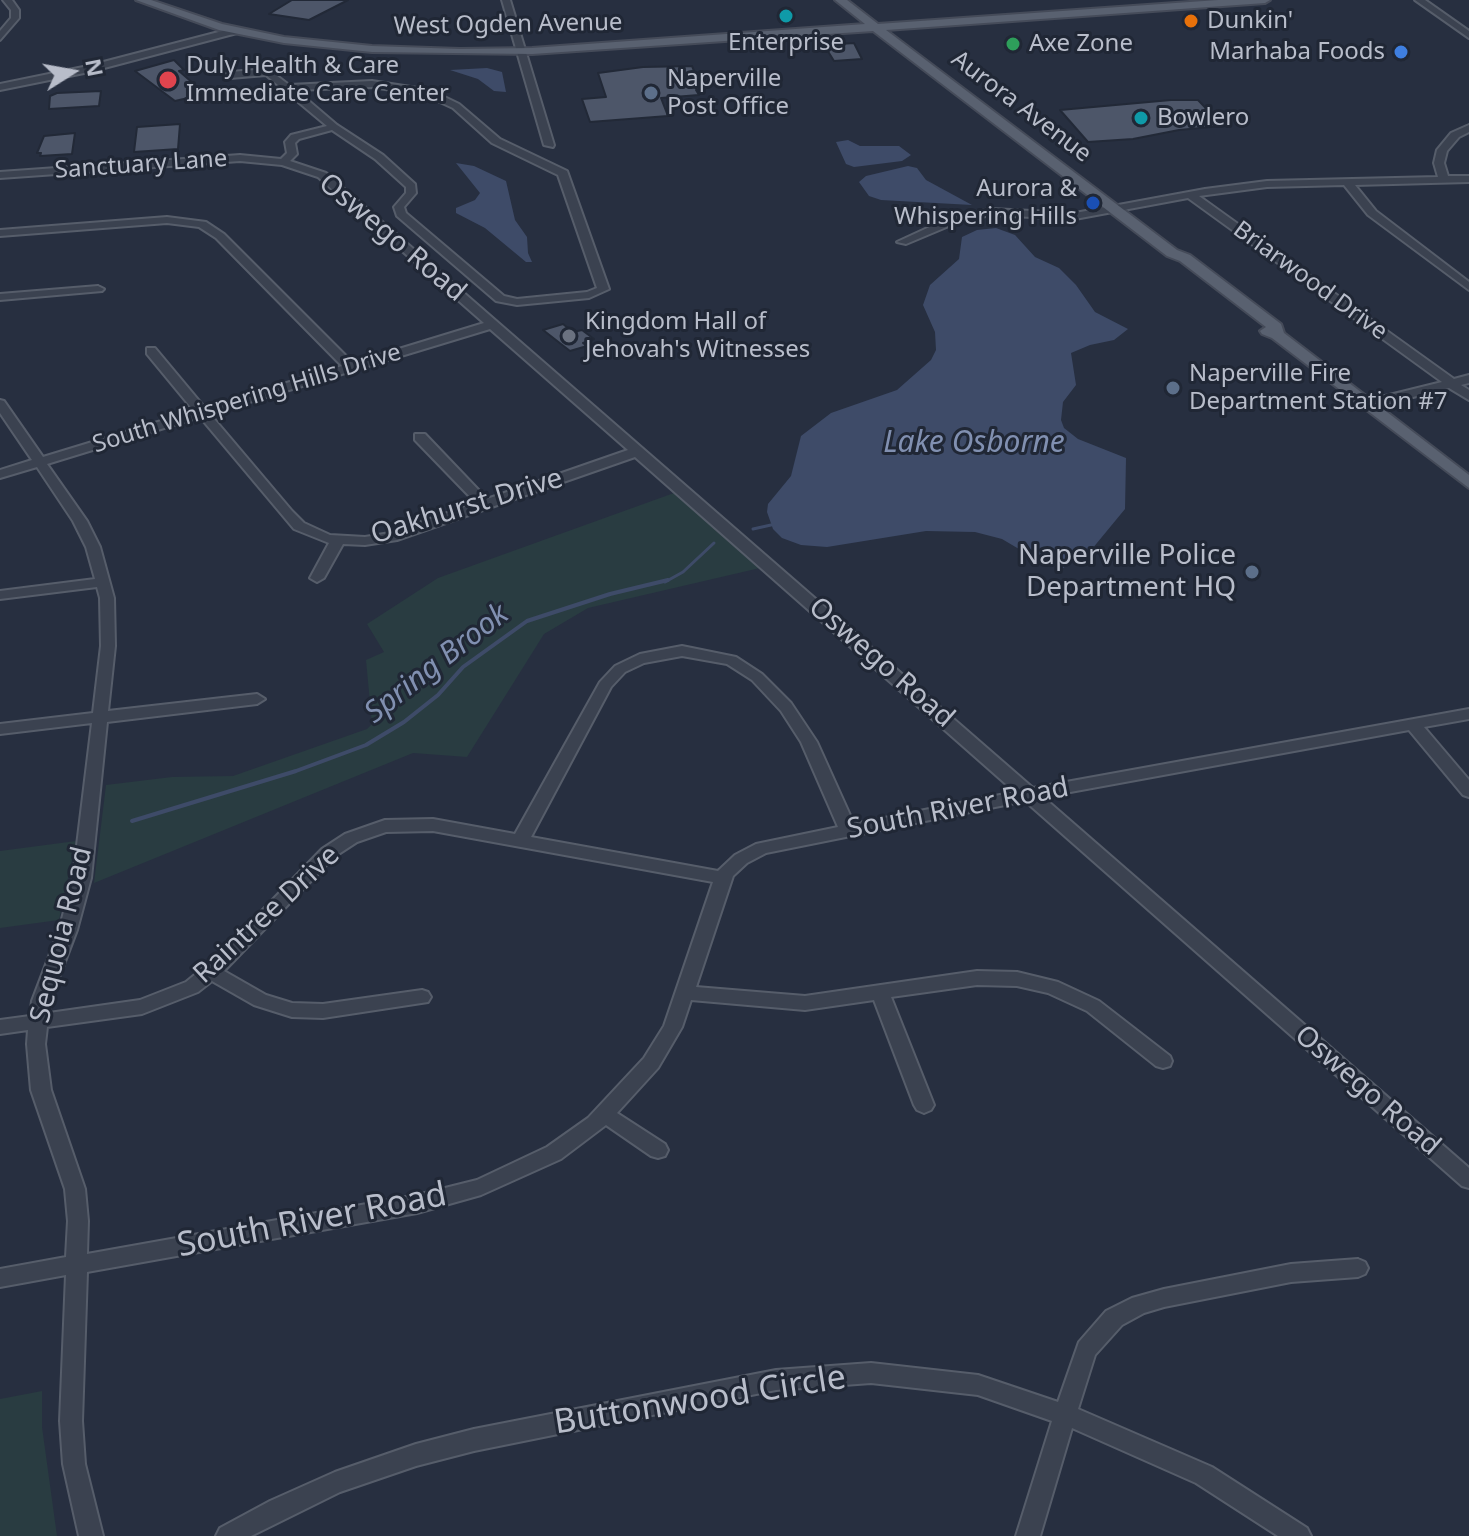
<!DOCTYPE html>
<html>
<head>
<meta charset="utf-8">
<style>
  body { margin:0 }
  #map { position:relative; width:1469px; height:1536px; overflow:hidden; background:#272f40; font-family:"Noto Sans",sans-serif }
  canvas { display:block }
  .north { position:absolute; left:32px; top:32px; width:80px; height:80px; -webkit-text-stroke:6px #202735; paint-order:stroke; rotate:79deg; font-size:22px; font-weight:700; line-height:32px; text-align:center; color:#b8bdca }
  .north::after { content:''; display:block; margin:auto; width:28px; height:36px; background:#b8bdca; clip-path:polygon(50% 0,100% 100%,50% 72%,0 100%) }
</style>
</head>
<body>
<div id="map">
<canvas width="1469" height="1536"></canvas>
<div class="north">N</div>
</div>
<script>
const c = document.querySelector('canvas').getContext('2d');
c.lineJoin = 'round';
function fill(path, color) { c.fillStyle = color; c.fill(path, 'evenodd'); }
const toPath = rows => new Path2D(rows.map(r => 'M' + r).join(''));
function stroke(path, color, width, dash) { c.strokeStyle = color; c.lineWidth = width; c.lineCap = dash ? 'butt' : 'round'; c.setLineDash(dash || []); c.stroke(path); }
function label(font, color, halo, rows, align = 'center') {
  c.font = font + ' "Noto Sans",sans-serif'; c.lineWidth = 6; c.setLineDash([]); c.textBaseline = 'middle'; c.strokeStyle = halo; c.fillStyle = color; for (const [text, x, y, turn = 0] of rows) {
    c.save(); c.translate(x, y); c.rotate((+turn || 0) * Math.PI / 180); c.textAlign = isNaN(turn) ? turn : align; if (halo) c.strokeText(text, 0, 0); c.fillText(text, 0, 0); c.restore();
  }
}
const green = toPath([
  [674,493,760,568,588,608,544,634,467,757,413,753,94,883,106,785,172,777,233,776,367,729,372,724,366,660,384,652,367,624,438,578],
  [76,841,59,920,0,928,0,851],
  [42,1391,42,1427,57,1536,0,1536,0,1399]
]);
const water = toPath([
  [487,68,502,72,506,92,494,91,478,79,450,70],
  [848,140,860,146,899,146,911,155,902,161,854,167,846,164,836,142],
  [456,163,474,166,506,181,515,220,527,237,528,253,532,262,526,262,485,228,456,213,456,208,475,200,480,193],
  [908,166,917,168,926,180,972,205,881,200,869,196,859,182,866,176],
  [996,228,1015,235,1035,257,1059,268,1076,285,1095,312,1128,329,1114,340,1090,345,1071,353,1076,385,1063,402,1061,420,1064,428,1078,439,1126,458,1125,509,1092,549,1063,568,1046,565,1002,539,975,532,926,531,827,547,801,545,782,538,773,529,767,512,768,504,791,476,801,436,831,413,897,390,931,360,936,350,935,332,923,305,930,285,959,259,962,237,977,230]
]);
const streamFar1 = toPath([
  [753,529,771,525],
  [665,582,683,572,714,543]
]);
const stream = toPath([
  [132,821,296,771,366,745,404,722,438,695,463,667,527,621,610,594,668,580]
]);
const building = toPath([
  [292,0,348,0,309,20,269,14,292,0],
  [854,43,862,59,834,61,824,45,854,43],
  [174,60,184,70,179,71,194,84,190,85,201,95,175,101,135,71,174,60],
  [692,66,702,90,696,90,699,95,661,98,668,116,590,122,582,99,606,97,598,73,643,67,692,66],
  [101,91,99,106,49,109,50,96,57,93,101,91],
  [1171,100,1198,100,1223,126,1179,130,1133,139,1088,142,1060,110,1171,100],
  [180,124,178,149,134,152,137,127,180,124],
  [75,133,72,154,40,156,41,153,37,153,44,136,75,133],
  [563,324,573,332,582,330,594,339,583,343,587,346,570,351,543,330,563,324]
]);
const minor = toPath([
  [3,0,12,0,19,10,19,18,0,40,0,31,11,18,11,10,3,0],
  [502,0,510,0,554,145,553,147,544,145,502,0],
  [1415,0,1425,0,1469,31,1469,38,1415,0],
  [234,28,238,31,237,33,89,72,0,90,0,84,88,66,234,28],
  [268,69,289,85,372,81,430,90,459,104,500,139,567,171,609,289,589,298,517,305,496,301,397,216,394,207,406,193,406,187,375,159,332,130,299,139,295,143,297,154,290,161,326,173,1033,788,1469,709,1469,719,1424,727,1469,780,1469,797,1463,795,1409,730,1043,797,1469,1168,1469,1188,1462,1186,1025,801,766,853,747,863,733,876,696,987,805,996,977,971,1017,972,1058,982,1099,1001,1170,1056,1172,1061,1170,1066,1163,1068,1156,1066,1087,1011,1048,993,1017,986,977,985,891,997,934,1105,931,1110,924,1113,917,1110,914,1105,874,1000,805,1010,691,1000,682,1027,658,1068,617,1113,665,1144,668,1150,665,1156,658,1158,651,1156,606,1125,561,1159,481,1195,417,1213,87,1272,82,1421,85,1464,103,1536,79,1536,63,1464,60,1421,66,1275,0,1287,0,1269,66,1257,68,1221,65,1189,31,1090,27,1044,28,1030,0,1034,0,1020,30,1016,32,1001,59,930,73,878,92,723,0,734,0,724,93,713,101,646,100,598,97,587,0,599,0,591,95,579,86,547,73,521,37,467,0,478,0,470,32,460,0,413,0,400,4,401,43,457,194,411,147,354,147,348,155,348,205,408,342,366,216,238,199,227,167,223,0,236,0,230,167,217,206,222,224,234,353,363,484,323,318,177,282,165,240,161,0,178,0,172,240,155,281,159,287,153,285,142,291,135,327,126,266,75,230,78,225,75,230,72,268,69],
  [372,87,425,95,453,108,492,143,558,175,597,288,587,292,517,299,504,296,406,213,404,207,416,193,415,184,383,155,337,125,296,90,372,87],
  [490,329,628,450,487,499,425,434,415,434,415,440,476,503,390,533,365,537,330,535,304,523,292,511,210,414,490,329],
  [200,417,294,529,329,543,310,578,317,582,324,578,343,544,365,545,397,540,635,457,1015,792,854,824,817,742,791,703,762,674,736,657,682,646,640,654,615,666,600,682,515,834,433,819,385,820,345,834,322,849,220,954,186,982,140,1000,49,1013,50,1001,77,930,91,878,107,722,257,704,265,699,257,694,108,711,115,646,114,598,100,547,87,521,47,464,200,417],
  [682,656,727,664,752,680,781,711,801,742,838,827,756,844,735,855,718,871,531,837,611,687,625,672,644,663,682,656],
  [433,831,713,882,664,1026,644,1058,588,1118,547,1147,477,1180,417,1195,87,1254,88,1221,85,1189,51,1090,45,1044,47,1027,142,1014,198,992,212,981,254,1005,292,1017,323,1018,428,1002,431,997,428,992,422,990,323,1004,292,1003,266,995,224,971,334,857,357,842,386,832,433,831],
  [1469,125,1469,132,1459,137,1447,151,1444,163,1448,176,1469,176,1469,182,1355,185,1376,211,1469,282,1469,290,1368,215,1344,185,1267,187,1199,196,1454,379,1469,375,1469,383,1461,385,1469,390,1469,400,1449,388,1369,408,1365,407,1365,401,1442,382,1188,198,1075,219,990,215,956,223,906,244,897,242,949,218,990,209,1075,213,1205,189,1267,181,1438,177,1434,163,1437,150,1451,133,1469,125],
  [98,286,104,289,102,291,0,300,0,294,98,286],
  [1358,1259,1365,1262,1368,1268,1365,1274,1358,1277,1291,1282,1164,1307,1144,1313,1122,1325,1095,1355,1078,1409,1212,1467,1307,1528,1311,1536,1278,1536,1196,1483,1072,1428,1040,1536,1016,1536,1052,1421,978,1395,871,1383,776,1390,474,1451,416,1466,340,1492,251,1536,216,1536,220,1528,270,1501,335,1472,416,1444,474,1429,776,1370,871,1363,978,1375,1058,1402,1079,1342,1106,1311,1132,1298,1164,1289,1291,1264,1358,1259]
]);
const major = toPath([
  [136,0,151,0,222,24,284,37,372,46,460,49,532,48,865,24,835,0,847,0,878,24,1218,0,1270,0,1265,3,886,30,1177,250,1190,255,1281,324,1284,333,1469,475,1469,488,1272,338,1262,334,1260,331,1266,327,1180,261,1167,256,873,31,532,54,372,52,284,43,219,30,136,0]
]);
const markers = [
  [786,16,8,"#0f9aa8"],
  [1191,21,8,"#e8710a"],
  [1013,44,8,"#2e9e5b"],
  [1401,52,8,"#3f7fe0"],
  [168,80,10,"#e0444e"],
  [651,93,8,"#5c6f8a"],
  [1141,118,8,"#0f9aa8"],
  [1093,203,8,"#1a4fb4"],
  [569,336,8,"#6b7280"],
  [1173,388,8,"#5c6f8a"],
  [1252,572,8,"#5c6f8a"]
];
const farPoinames = [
  ["Dunkin'",1207,21],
  ["Enterprise",786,43,"center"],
  ["Axe Zone",1029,44],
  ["Marhaba Foods",1385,52,"right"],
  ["Duly Health & Care",186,66],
  ["Immediate Care Center",186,94],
  ["Naperville",667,79],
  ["Post Office",667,107],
  ["Bowlero",1157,118],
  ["Aurora &",1077,189,"right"],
  ["Whispering Hills",1077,217,"right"],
  ["Kingdom Hall of",585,322],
  ["Jehovah's Witnesses",585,350],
  ["Naperville Fire",1189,374],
  ["Department Station #7",1189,402]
];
const farStreetnames = [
  ["West Ogden Avenue",508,25,-1],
  ["Aurora Avenue",1021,107,37],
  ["Sanctuary Lane",141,165,-4],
  ["Briarwood Drive",1310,281,36],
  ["South Whispering Hills Drive",247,399,-17]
];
const streetNames = [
  ["Oswego Road",392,238,40],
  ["Oakhurst Drive",467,507,-17],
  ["Oswego Road",881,663,41],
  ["South River Road",958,809,-11],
  ["Raintree Drive",267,915,-43],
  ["Sequoia Road",62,935,-76],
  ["Oswego Road",1367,1091,41]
];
const poiNames = [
  ["Naperville Police",1236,556],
  ["Department HQ",1236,588]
];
const waterNames = [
  ["Lake Osborne",974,443],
  ["Spring Brook",437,664,-38]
];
const nearStreetnames = [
  ["South River Road",312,1221,-11],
  ["Buttonwood Circle",700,1401,-9]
];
fill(green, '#293c41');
fill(water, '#3e4b68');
stroke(streamFar1, '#3e4b68', 3);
stroke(stream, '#3e4b68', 4);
fill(building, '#4d5669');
stroke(building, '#222937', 2);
stroke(minor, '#565d6a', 4);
stroke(major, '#454b59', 4);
fill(minor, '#3b4250');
fill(major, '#596170');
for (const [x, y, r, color] of markers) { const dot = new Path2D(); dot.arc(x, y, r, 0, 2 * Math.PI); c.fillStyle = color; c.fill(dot); stroke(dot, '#202735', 3); }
label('24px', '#b8bdca', '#202735', farPoinames, 'left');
label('24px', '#b8bdca', '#202735', farStreetnames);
label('28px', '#b8bdca', '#202735', streetNames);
label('28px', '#b8bdca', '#202735', poiNames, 'right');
label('italic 30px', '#8190b1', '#202735', waterNames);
label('34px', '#b8bdca', '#202735', nearStreetnames);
</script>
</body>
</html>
